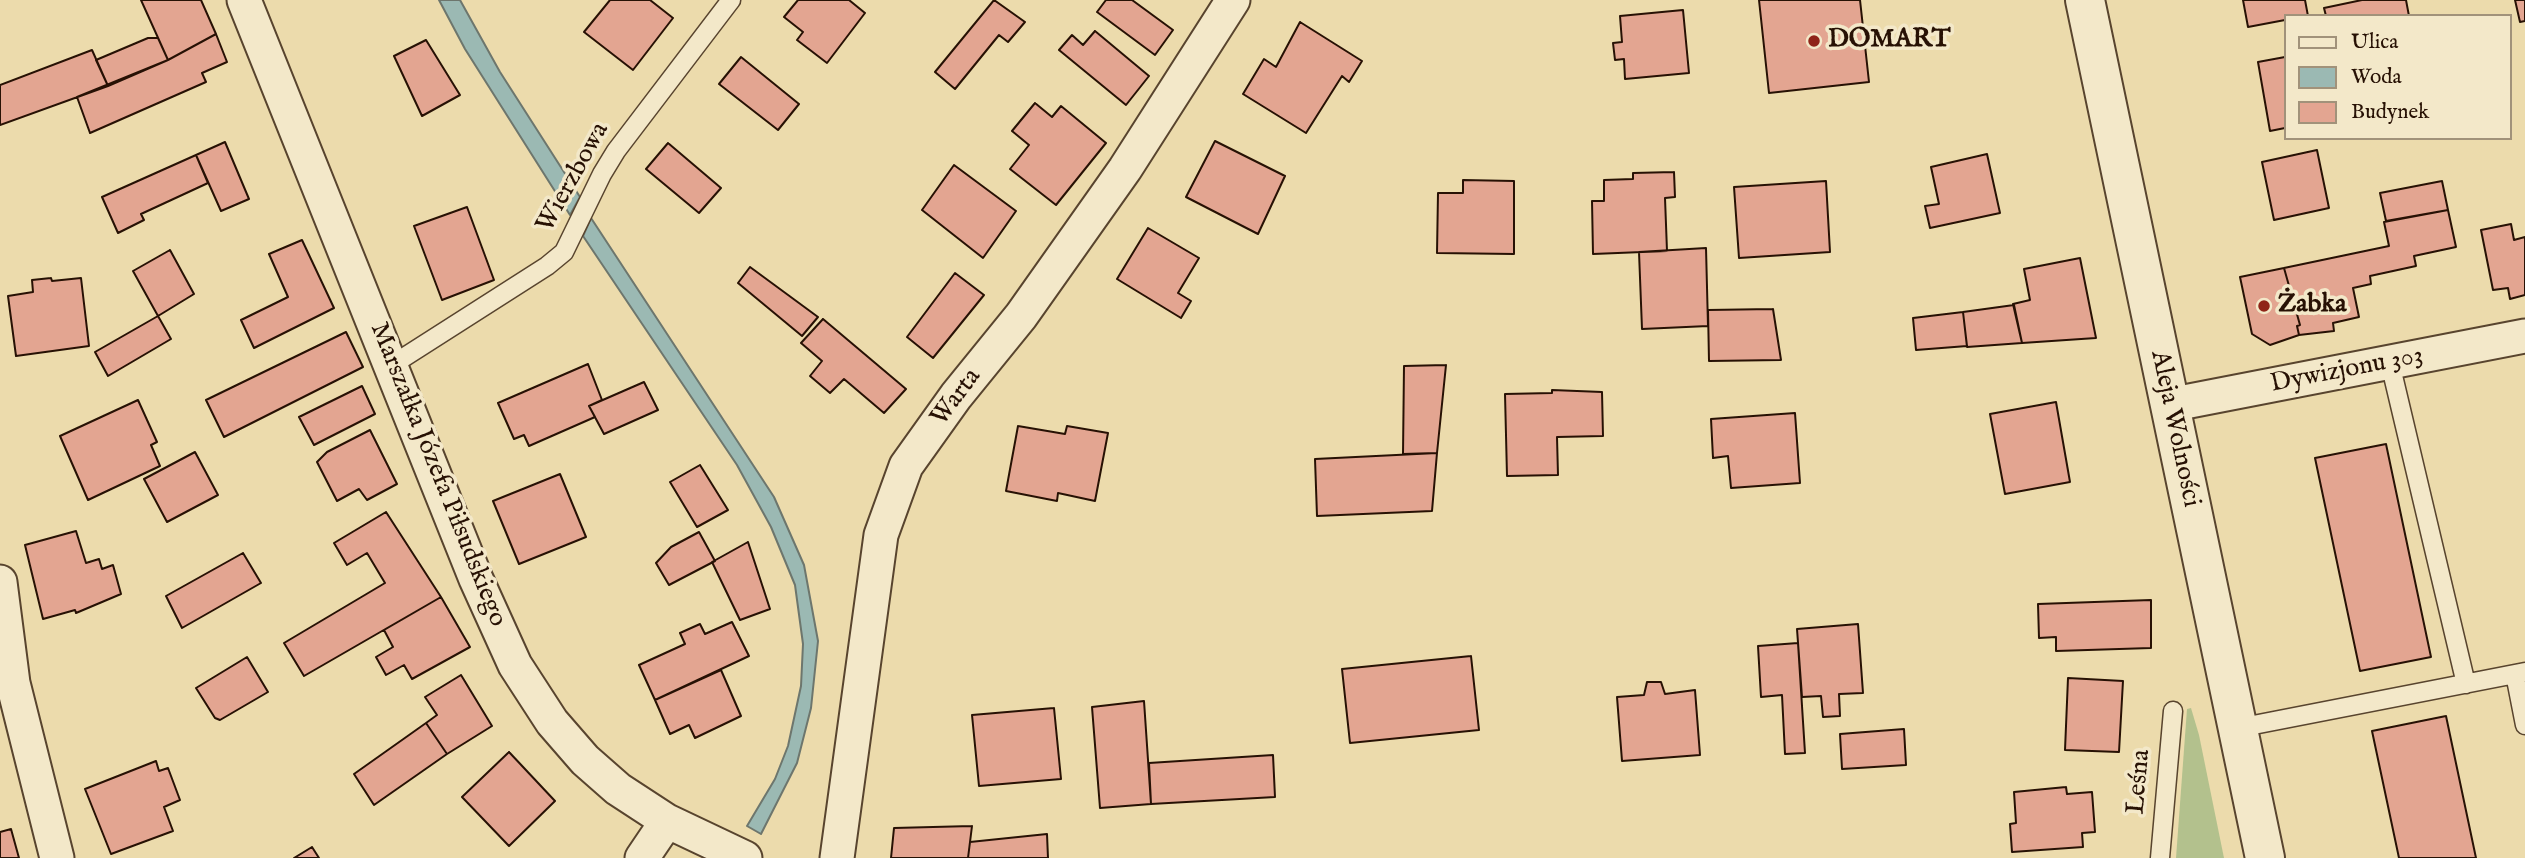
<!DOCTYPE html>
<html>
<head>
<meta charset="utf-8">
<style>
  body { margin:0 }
  #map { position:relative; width:2525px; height:858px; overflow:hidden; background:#ecdbac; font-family:"IM FELL English",serif }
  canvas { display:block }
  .legend { position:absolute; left:2284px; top:14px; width:228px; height:126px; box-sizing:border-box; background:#f3e8c9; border:2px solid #a1927a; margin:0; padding:9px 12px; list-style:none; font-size:21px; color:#271104 }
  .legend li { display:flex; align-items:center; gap:14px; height:35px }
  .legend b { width:35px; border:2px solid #a1927a }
</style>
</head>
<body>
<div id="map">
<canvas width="2525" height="858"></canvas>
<ul class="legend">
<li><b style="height:9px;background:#f3e8c9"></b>Ulica</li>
<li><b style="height:19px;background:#9bb9b3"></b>Woda</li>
<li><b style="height:19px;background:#e3a591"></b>Budynek</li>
</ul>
</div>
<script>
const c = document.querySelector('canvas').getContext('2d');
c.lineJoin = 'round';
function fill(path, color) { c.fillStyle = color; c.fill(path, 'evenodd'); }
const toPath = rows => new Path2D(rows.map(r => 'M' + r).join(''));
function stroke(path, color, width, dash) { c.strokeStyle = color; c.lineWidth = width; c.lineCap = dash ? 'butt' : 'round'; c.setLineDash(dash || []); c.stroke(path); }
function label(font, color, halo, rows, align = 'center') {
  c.font = font + ' "IM FELL English",serif'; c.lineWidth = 7; c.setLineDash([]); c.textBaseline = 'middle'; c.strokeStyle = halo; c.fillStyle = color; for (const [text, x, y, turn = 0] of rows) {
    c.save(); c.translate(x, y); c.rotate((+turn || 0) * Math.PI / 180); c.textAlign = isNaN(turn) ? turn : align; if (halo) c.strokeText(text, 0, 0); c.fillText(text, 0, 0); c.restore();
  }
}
const green = toPath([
  [2191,708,2199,735,2224,858,2176,858,2187,709]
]);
const water = toPath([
  [439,0,460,0,500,72,580,197,570,215,465,49,439,0],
  [591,218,774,497,804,565,818,641,811,708,797,763,761,834,747,826,775,779,788,746,801,686,803,644,795,585,771,527,737,465,583,236,591,218]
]);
const building = toPath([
  [141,0,201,0,216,34,168,60,141,0],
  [610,0,650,0,673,18,633,70,584,32,610,0],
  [798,0,849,0,865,13,827,63,797,40,803,32,784,17,798,0],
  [994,0,1025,22,1008,42,999,35,955,89,935,72,994,0],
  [1106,0,1132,0,1173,30,1155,55,1097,12,1106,0],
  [1759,0,1860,0,1869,82,1769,93,1759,0],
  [2243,0,2305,0,2308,16,2285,16,2285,20,2248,27,2243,0],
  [2362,0,2406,0,2409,16,2326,16,2324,8,2362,0],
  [2515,0,2525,0,2525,21,2520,22,2515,0],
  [1683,10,1689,73,1625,79,1624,59,1615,60,1613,43,1622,42,1620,16,1683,10],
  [1300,22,1362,61,1349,82,1342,76,1306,133,1243,94,1264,59,1276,67,1300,22],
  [1095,31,1149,76,1126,105,1059,50,1072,35,1083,45,1095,31],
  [216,34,227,62,202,73,206,82,90,133,77,97,168,60,216,34],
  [148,38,158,38,168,60,108,86,96,60,148,38],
  [426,40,460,95,422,116,394,56,426,40],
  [92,50,108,86,0,125,0,85,92,50],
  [741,57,799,104,778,130,719,84,741,57],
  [2285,57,2285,128,2270,131,2258,62,2285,57],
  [1035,103,1052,117,1061,106,1106,143,1056,205,1010,169,1029,145,1012,131,1035,103],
  [1215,141,1285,176,1258,234,1186,197,1215,141],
  [225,142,249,199,221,211,196,155,225,142],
  [668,143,721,188,699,213,646,169,668,143],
  [2317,150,2329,208,2274,220,2262,162,2317,150],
  [1987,154,2000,213,1930,228,1925,206,1939,204,1931,167,1987,154],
  [196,155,208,183,141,214,144,220,118,233,102,197,196,155],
  [954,165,1016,211,983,258,922,210,954,165],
  [1674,172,1675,197,1665,198,1667,251,1593,254,1592,201,1604,201,1604,180,1633,179,1633,173,1674,172],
  [1463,180,1514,181,1514,254,1437,253,1438,193,1463,193,1463,180],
  [1826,181,1830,252,1739,258,1734,187,1826,181],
  [2442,181,2448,210,2386,221,2380,193,2442,181],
  [467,207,494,280,442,300,414,226,467,207],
  [2448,210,2456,247,2414,256,2416,266,2370,276,2371,284,2353,288,2359,317,2333,323,2334,331,2299,335,2297,326,2300,325,2284,268,2389,246,2384,222,2448,210],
  [2511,224,2514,240,2525,237,2525,295,2510,299,2508,288,2493,290,2481,230,2511,224],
  [1148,228,1199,258,1178,293,1191,301,1181,318,1117,279,1148,228],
  [302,240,334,308,254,348,241,320,288,297,269,254,302,240],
  [1706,248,1708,326,1642,329,1639,252,1706,248],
  [170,250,194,294,158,316,133,271,170,250],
  [2080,258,2096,338,2022,343,2013,304,2030,300,2024,269,2080,258],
  [750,267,818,317,802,336,738,283,750,267],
  [2284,268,2300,325,2297,326,2299,335,2270,345,2252,334,2240,277,2284,268],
  [955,273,984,295,933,358,907,337,955,273],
  [51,278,52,281,81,278,89,346,16,356,8,296,33,292,32,280,51,278],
  [2014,305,2022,343,1967,347,1963,312,2014,305],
  [1773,309,1781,360,1709,361,1708,310,1773,309],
  [1963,312,1967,346,1916,350,1913,318,1963,312],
  [158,316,171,339,108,376,95,352,158,316],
  [823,319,906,389,884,413,844,379,830,393,810,376,822,361,801,343,823,319],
  [346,332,363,367,224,437,206,400,346,332],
  [588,364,602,400,589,406,595,417,529,446,524,435,514,439,498,403,588,364],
  [1446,365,1437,453,1403,454,1404,366,1446,365],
  [644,382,658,410,604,434,589,406,644,382],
  [362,386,375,414,314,445,299,417,362,386],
  [1552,390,1602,392,1603,436,1557,437,1558,475,1507,476,1505,394,1552,393,1552,390],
  [138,400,157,442,151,445,160,466,88,500,60,436,138,400],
  [2056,402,2070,482,2005,494,1990,414,2056,402],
  [1795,413,1800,483,1731,488,1728,456,1713,458,1711,419,1795,413],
  [1018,426,1065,434,1067,426,1108,433,1095,501,1058,493,1057,501,1006,491,1018,426],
  [370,430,397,484,367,500,359,489,337,501,317,462,327,452,370,430],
  [2386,444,2431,657,2360,671,2315,458,2386,444],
  [195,452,218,495,167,522,144,479,195,452],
  [1437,453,1432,511,1317,516,1315,459,1437,453],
  [700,465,728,510,697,527,670,482,700,465],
  [560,474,586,537,519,564,493,501,560,474],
  [386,512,441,597,304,676,284,643,385,583,367,553,347,565,334,543,386,512],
  [76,531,86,563,99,559,102,569,113,565,121,594,76,613,75,610,43,619,25,545,76,531],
  [699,532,715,561,669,585,656,563,671,547,699,532],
  [748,542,770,609,740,620,712,562,748,542],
  [243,553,261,583,182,628,166,596,243,553],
  [441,597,470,647,412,679,404,665,386,675,376,657,393,647,384,630,441,597],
  [2151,600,2151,648,2056,651,2056,637,2039,638,2038,604,2151,600],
  [732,622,749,656,655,700,639,665,685,644,680,633,700,624,705,634,732,622],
  [1858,624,1863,693,1839,694,1840,716,1823,717,1821,696,1802,697,1797,629,1858,624],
  [1798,643,1805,753,1785,754,1782,695,1761,697,1758,646,1798,643],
  [1471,656,1479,730,1350,743,1342,669,1471,656],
  [247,657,268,692,220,720,215,718,196,688,247,657],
  [721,670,741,716,695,738,689,725,670,734,655,700,721,670],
  [461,675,492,726,447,754,426,723,437,715,425,697,461,675],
  [2068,678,2123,681,2119,752,2065,750,2068,678],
  [1647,682,1661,682,1665,694,1695,690,1700,755,1622,761,1617,697,1644,695,1647,682],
  [1144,701,1151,804,1100,808,1092,707,1144,701],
  [1054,708,1061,779,979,786,972,715,1054,708],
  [2446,716,2476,858,2399,858,2372,731,2446,716],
  [426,723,447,754,374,805,354,774,426,723],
  [1904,729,1906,765,1842,769,1840,734,1904,729],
  [509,752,555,801,509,846,462,797,509,752],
  [1273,755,1275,797,1151,804,1149,763,1273,755],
  [156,761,159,771,168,768,180,800,164,807,173,831,111,854,85,789,156,761],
  [2066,787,2067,794,2092,792,2095,832,2082,833,2083,847,2012,852,2010,824,2016,823,2014,792,2066,787],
  [972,826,968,858,891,858,894,828,972,826],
  [11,829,19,858,0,858,0,832,11,829],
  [1047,834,1048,858,968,858,970,842,1047,834],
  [312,847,319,858,294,858,312,847]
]);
const service = toPath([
  [2390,363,2466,684],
  [392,365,547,266,564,252,602,174,616,151,731,0],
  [2515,674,2525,725],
  [2238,728,2525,672],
  [2160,858,2173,711]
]);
const minor = toPath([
  [244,0,476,579,515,665,552,722,585,760,618,789,667,821,745,858],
  [2169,405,2525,336],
  [0,582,13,683,57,858],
  [642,858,667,821],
  [837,858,881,535,906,466,956,396,1021,316,1125,169,1233,0]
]);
const tertiary = toPath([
  [2085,0,2265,858]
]);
const markers = [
  [1814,41,7,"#8f2418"],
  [2264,306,7,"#8f2418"]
];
const poiNames = [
  ["DOMART",1828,41],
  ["Żabka",2278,306]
];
const streetNames = [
  ["Wierzbowa",574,178,-61],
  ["Dywizjonu 303",2347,371,-11],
  ["Warta",957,398,-53],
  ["Aleja Wolności",2174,429,78],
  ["Marszałka Józefa Piłsudskiego",437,475,68],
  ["Leśna",2140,782,-85]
];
fill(green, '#b3c18d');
fill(water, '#9bb9b3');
stroke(water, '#6d766d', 2);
fill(building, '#e3a591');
stroke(building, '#271104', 2);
stroke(service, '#58442e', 21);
stroke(minor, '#58442e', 37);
stroke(tertiary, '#58442e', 42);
stroke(service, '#f3e8c9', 18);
stroke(minor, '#f3e8c9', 33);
stroke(tertiary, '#f3e8c9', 38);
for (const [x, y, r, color] of markers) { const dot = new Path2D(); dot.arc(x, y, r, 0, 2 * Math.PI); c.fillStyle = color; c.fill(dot); stroke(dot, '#f3e8c9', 2.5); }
label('bold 26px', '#271104', '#f3e8c9', poiNames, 'left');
label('26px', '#271104', '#f3e8c9', streetNames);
</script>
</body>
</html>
